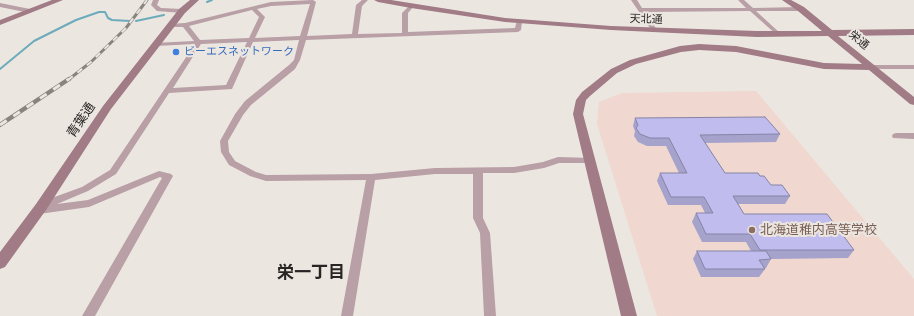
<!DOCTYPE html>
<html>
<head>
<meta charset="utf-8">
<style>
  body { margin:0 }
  canvas { display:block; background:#ece6e1 }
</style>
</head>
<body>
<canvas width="914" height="316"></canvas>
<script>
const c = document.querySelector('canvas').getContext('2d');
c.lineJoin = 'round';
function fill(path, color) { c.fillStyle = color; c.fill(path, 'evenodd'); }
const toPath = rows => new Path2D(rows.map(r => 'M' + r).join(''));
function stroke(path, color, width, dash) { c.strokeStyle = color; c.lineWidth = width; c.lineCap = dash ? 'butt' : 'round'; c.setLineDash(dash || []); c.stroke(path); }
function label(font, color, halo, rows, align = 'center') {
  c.font = font + ' "Golos Text","Noto Sans JP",sans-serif'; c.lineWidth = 4; c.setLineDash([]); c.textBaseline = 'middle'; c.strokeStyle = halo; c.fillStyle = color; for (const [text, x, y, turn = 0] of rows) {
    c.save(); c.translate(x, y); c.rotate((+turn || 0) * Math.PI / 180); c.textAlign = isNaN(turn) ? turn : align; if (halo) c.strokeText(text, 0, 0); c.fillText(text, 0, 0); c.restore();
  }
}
const education = toPath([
  [756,91,914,279,914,316,657,316,597,124,599,102,622,93]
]);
const stream = toPath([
  [207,2,212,0],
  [136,21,164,15],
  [0,69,34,41,76,20,99,12,105,12,108,18,112,20,130,21]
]);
const street = toPath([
  [153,0,159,0,157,5,161,8,182,9,185,11,182,13,157,11,151,5,153,0],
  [313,0,316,2,307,36,352,34,356,5,362,0,368,0,362,6,358,34,402,33,402,13,411,4,414,6,408,13,408,32,515,28,517,20,522,21,521,30,518,32,306,40,300,60,295,69,251,105,243,115,228,141,229,152,235,161,256,172,266,175,371,174,435,168,514,167,543,162,558,157,592,158,594,160,592,162,589,163,559,163,544,168,514,173,483,173,483,218,490,233,496,316,484,316,480,233,473,218,473,174,435,174,375,180,353,316,341,316,366,180,266,181,250,176,229,165,221,152,220,141,235,114,245,101,289,65,294,60,299,40,253,42,232,89,169,93,116,174,88,191,57,204,88,200,159,171,171,174,173,176,95,316,82,316,162,178,160,177,89,207,39,214,35,213,34,210,38,203,82,187,110,170,195,44,156,46,153,44,154,43,194,41,183,27,171,27,169,26,169,24,185,23,271,2,313,0],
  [310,4,300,36,255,38,265,17,257,9,271,6,310,4],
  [252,10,259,17,249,38,200,40,189,26,252,10],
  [247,42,226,85,173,88,201,44,247,42],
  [631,0,637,0,642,8,746,8,738,0,744,0,753,8,801,7,804,9,801,11,756,11,780,33,781,34,778,36,750,11,645,12,657,30,654,32,652,31,631,0],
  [0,3,30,9,33,11,30,13,0,7,0,3],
  [869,65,914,65,914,69,869,69,869,65],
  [896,133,914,133,914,139,893,138,892,136,893,134,896,133]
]);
const secondary = toPath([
  [52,0,63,0,0,25,0,20,52,0],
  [190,0,199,0,185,13,111,109,46,210,5,267,0,269,0,252,36,204,103,106,179,9,190,0],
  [374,0,391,0,505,18,611,26,757,31,822,31,798,11,782,0,791,0,804,7,832,30,914,29,914,35,838,36,914,97,914,105,910,104,869,70,824,69,736,52,699,50,681,52,636,64,617,73,590,96,586,100,583,114,637,316,621,316,573,114,576,100,582,92,611,69,630,60,680,46,699,44,736,46,824,63,862,64,828,36,757,37,611,30,505,22,411,8,378,2,374,0]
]);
const railFar1 = toPath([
  [68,80,91,62,126,28,147,0]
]);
const rail = toPath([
  [0,125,69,79]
]);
const wall = toPath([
  [635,118,780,134,776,142,705,143,725,173,760,176,771,185,790,196,785,204,738,204,744,214,854,250,848,258,771,259,766,268,764,268,765,269,759,277,701,277,693,259,697,251,751,251,746,242,702,242,692,222,696,213,705,213,701,205,668,205,657,181,660,173,679,173,666,146,647,146,638,142,634,136,635,131,633,126]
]);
const building = toPath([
  [765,117,780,134,700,135,725,173,758,173,760,176,764,176,771,185,782,185,790,196,733,196,744,214,827,214,854,250,760,250,750,234,706,234,696,213,713,213,704,197,671,197,660,173,687,173,669,138,650,138,640,134,636,128,638,125,635,118,765,117],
  [697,251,766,251,771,259,759,260,765,269,705,269,697,251]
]);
const markers = [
  [176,52,4,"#3f7fe0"],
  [752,230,4,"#8d6e63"]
];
const farStreetnames = [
  ["天北通",646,19,2],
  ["栄通",859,40,40]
];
const farShopnames = [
  ["ビーエスネットワーク",184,52]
];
const streetNames = [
  ["青葉通",81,120,-56]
];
const educationNames = [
  ["北海道稚内高等学校",760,230]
];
const nearNeighbourhoodnames = [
  ["栄一丁目",311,273]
];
fill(education, '#f0d7cf');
stroke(stream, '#6cabbb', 2);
fill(street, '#b99fa6');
fill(secondary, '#a17c86');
stroke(railFar1, '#888480', 3);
stroke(rail, '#888480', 4.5);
stroke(railFar1, '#ece6e1', 2, [6]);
stroke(rail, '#ece6e1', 3, [8]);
fill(wall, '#a5a2cc');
fill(building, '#c0bced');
stroke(building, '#8684a6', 1);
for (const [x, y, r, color] of markers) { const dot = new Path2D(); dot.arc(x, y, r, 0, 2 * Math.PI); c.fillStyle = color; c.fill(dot); stroke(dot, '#ece6e1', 1.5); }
label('11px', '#282624', '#ece6e1', farStreetnames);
label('11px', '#366cbe', '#ece6e1', farShopnames, 'left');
label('13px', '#282624', '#ece6e1', streetNames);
label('13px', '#785e54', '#ece6e1', educationNames, 'left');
label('bold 17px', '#282624', '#ece6e1', nearNeighbourhoodnames);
</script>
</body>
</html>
